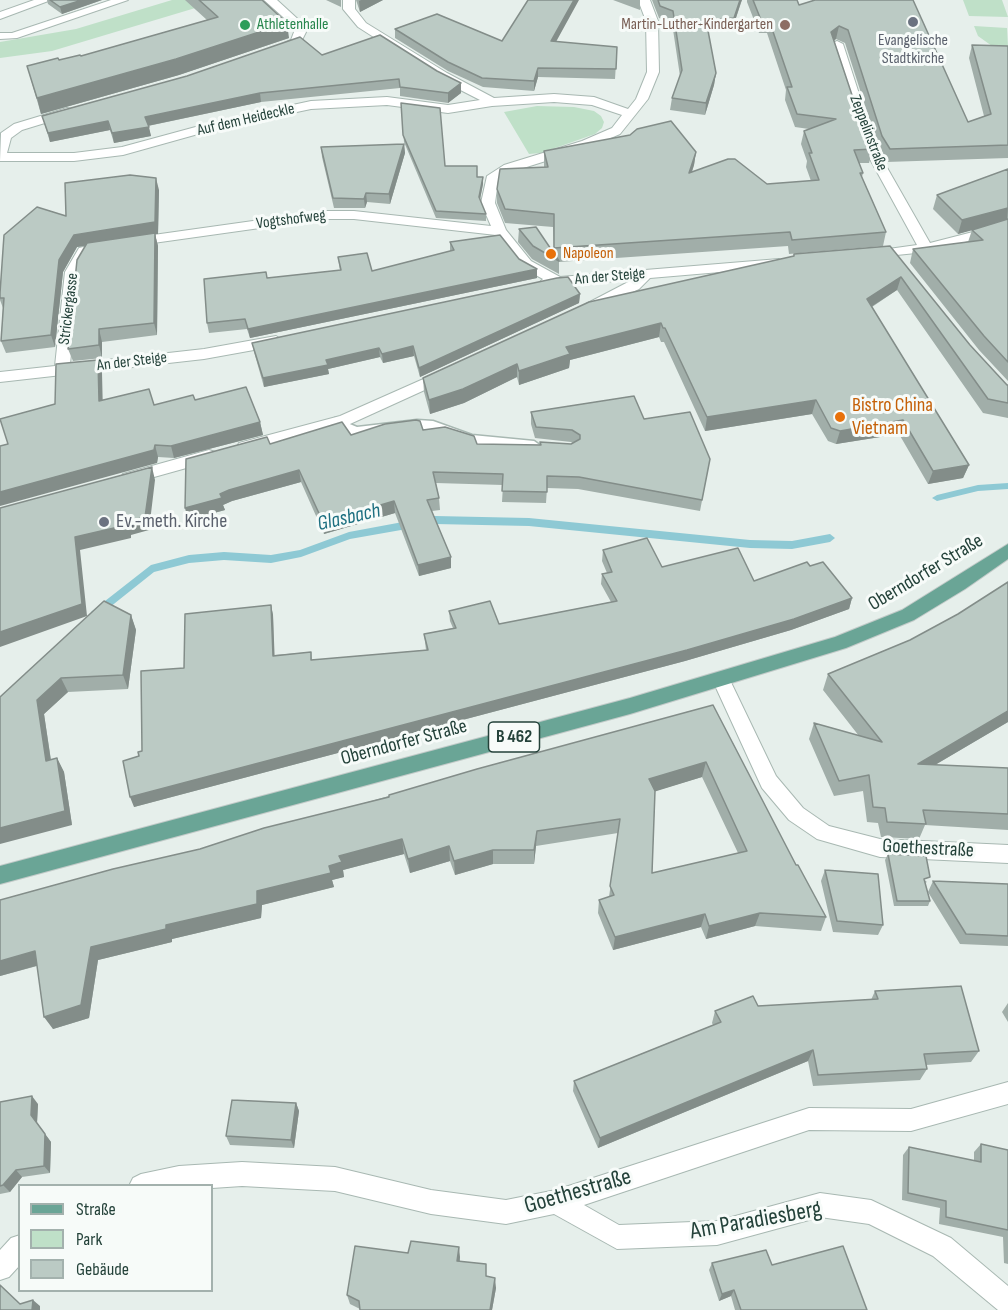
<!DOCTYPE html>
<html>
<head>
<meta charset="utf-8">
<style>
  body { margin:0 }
  #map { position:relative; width:1008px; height:1310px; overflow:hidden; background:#e6efeb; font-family:"Sofia Sans Condensed",sans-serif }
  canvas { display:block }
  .legend { position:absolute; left:18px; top:1184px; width:195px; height:108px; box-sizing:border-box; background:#f7fbf9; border:2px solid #a3b1ad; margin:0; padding:8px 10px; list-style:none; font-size:18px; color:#24423a }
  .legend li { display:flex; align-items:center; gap:12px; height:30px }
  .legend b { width:30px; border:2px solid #a3b1ad }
</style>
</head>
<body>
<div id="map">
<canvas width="1008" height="1310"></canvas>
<ul class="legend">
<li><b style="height:8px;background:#6aa596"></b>Straße</li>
<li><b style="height:16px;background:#bfe0c8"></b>Park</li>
<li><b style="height:16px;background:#bbcac4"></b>Gebäude</li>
</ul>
</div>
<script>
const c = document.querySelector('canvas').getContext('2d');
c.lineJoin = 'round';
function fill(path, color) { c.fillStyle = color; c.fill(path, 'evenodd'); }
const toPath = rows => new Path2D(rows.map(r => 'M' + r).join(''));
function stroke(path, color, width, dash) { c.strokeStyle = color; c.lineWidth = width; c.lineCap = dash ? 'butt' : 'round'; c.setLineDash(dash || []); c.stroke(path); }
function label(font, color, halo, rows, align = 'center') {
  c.font = font + ' "Sofia Sans Condensed",sans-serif'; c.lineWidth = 6; c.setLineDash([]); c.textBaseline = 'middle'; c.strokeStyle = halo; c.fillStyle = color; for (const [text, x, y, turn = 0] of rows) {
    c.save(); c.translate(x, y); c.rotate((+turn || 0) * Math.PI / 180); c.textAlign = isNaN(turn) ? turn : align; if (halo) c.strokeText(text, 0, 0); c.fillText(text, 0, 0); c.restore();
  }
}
const green = toPath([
  [172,0,222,0,52,51,0,58,0,42,76,29],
  [963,0,1002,0,1008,17,969,16],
  [974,26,1007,28,1008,47,992,46,978,36],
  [537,106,574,107,594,111,601,116,604,122,602,128,595,134,541,153,529,154,504,112]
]);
const stream = toPath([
  [1008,483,1008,489,978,491,937,501,932,498,937,495,978,485,1008,483],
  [435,516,529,518,750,540,792,541,830,534,835,538,830,542,792,549,750,548,529,526,435,524,350,539,301,557,271,563,224,560,189,563,154,572,100,615,92,615,91,612,151,565,189,555,224,552,271,555,300,550,349,532,435,516]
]);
const lane = toPath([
  [335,418,357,427,417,420,433,421,472,435,534,441,541,446,534,451,470,445,431,431,417,430,356,437,330,426,328,423,335,418]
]);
const street = toPath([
  [34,0,51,0,0,19,0,12,34,0],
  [111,0,128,0,17,38,0,39,0,33,12,33,111,0],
  [264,0,277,0,301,22,306,32,300,44,284,51,276,51,276,47,291,40,294,32,292,25,264,0],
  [343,0,355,0,355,9,366,23,447,73,494,98,554,94,594,97,628,109,636,99,647,72,646,21,638,0,650,0,658,21,659,72,648,99,620,134,590,147,514,171,498,181,495,203,506,230,531,261,560,277,779,259,786,263,779,267,650,278,639,289,591,312,586,310,584,307,586,304,632,280,541,286,539,283,543,279,521,267,496,235,354,219,324,219,132,246,125,242,132,238,324,211,354,211,491,226,481,203,487,176,504,165,582,141,612,128,622,115,592,105,554,102,492,106,448,113,387,105,311,109,216,129,123,155,74,161,0,161,1,133,14,124,67,108,71,109,73,112,71,115,22,130,11,138,7,153,74,153,122,147,214,122,311,101,387,97,448,105,480,100,439,79,358,27,343,9,343,0],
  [837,41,843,44,877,150,930,243,1008,223,1008,231,926,252,867,258,865,255,867,252,917,245,865,150,831,44,837,41],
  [96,244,103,248,101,251,89,254,79,272,70,364,204,349,276,336,283,341,276,346,204,359,0,382,0,372,55,366,65,272,79,248,96,244],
  [446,369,454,374,451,378,350,424,245,452,239,451,237,447,239,443,340,416,446,369],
  [209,450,215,452,217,456,215,460,129,484,123,482,121,478,123,474,209,450],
  [721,672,727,674,776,776,803,808,829,826,880,839,1008,845,1008,863,880,857,817,839,789,820,762,788,712,679,715,674,721,672],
  [1008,1082,1008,1104,911,1131,809,1130,584,1205,619,1225,717,1221,820,1193,871,1200,951,1238,1008,1286,1008,1310,998,1310,933,1256,869,1224,820,1217,717,1245,617,1249,554,1214,506,1224,431,1214,335,1191,242,1186,212,1188,212,1186,129,1186,133,1178,141,1174,179,1166,242,1162,335,1167,431,1190,506,1200,556,1190,809,1108,911,1109,1008,1082],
  [20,1235,20,1265,9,1277,0,1280,0,1250,11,1238,20,1235]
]);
const primary = toPath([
  [1008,544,1008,559,965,589,914,620,846,648,630,714,0,884,0,866,630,698,835,637,902,610,1008,544]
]);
const wall = toPath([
  [47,0,102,0,62,14,48,4],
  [185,0,262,0,289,38,179,75,41,114,27,66,81,56,207,20],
  [326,0,341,0,341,7],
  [356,0,383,0,360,12],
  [613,0,640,0,640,10],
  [652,0,742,0,732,30,708,31,716,73,714,85,705,115,670,110,672,98,680,76,672,23,659,18],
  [747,0,797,0,799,5,815,0,968,122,984,116,969,58,972,45,1008,46,1008,158,886,162,879,149,845,43,836,39,834,40,866,137,873,149,869,163,859,163,863,173,862,177,886,232,883,246,789,254,788,246,559,262,559,274,532,259,518,242,519,229,554,252,553,227,505,223,497,203,497,189,544,167,544,151,696,152,694,165,692,172,767,184,811,181,806,167,807,161,801,144,804,131,809,129,795,127,785,100,786,90,767,33,759,33,747,2],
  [395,29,502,41,556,42,617,47,615,79,538,77,534,91,483,87,448,71,395,38],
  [322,55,461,93,448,103,400,96,400,88,261,102,148,126,151,136,114,143,110,130,50,142,42,116],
  [401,103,445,166,477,177,483,177,483,184,480,200,486,214,486,221,436,218,404,142],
  [404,144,405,153,390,204,367,202,365,208,334,208,322,157,321,147],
  [1008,169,1008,381,979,350,910,263,913,249,968,242,972,230,974,229,958,234,933,209,937,195],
  [159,190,158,234,155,234,158,246,157,335,102,342,102,358,73,361,68,349,86,246,77,247,63,272,55,347,6,353,1,341,3,308,0,300,0,293,66,216],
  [450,242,519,259,537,278,250,338,247,329,209,333,207,323,267,278,340,271,338,257,372,271,450,251],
  [890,246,970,345,1007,385,1008,385,1008,418,983,413,897,290,872,307,969,465,963,478,928,484,899,434,836,444,828,441,812,414,705,431,664,342,661,342,659,337,570,360,569,368,519,385,517,377,464,403,430,414,424,392,423,378,793,257,794,254],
  [580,294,579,303,420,377,414,356,383,363,380,357,328,369,329,374,264,387,254,352,252,343],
  [102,373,102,400,154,405,195,400,260,422,263,435,174,458,158,457,157,463,8,444,55,404],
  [531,412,644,419,710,459,700,511,578,489,547,488,546,503,502,502,503,485,436,483,439,498,440,510,432,511,451,557,451,568,419,576,395,513,324,534,301,482,232,501,223,505,225,510,188,520,270,444,351,435,423,430,477,444,540,445,540,442,571,444,573,443,571,442,535,438,531,424],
  [603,550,662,567,754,581,810,566,852,598,849,609,791,630,685,661,134,807,139,756,184,668,271,605,273,615,274,655,311,652,312,660,426,650,424,634,453,628,450,621,449,611,499,624,611,602,601,584,602,574,607,573,602,561],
  [1008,582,1008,722,935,765,1008,768,1008,830,925,825,919,839,881,837,878,823,867,822,863,791,834,796,809,739,814,723,859,736,823,690,828,674,910,640,958,614],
  [131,615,136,630,128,689,68,692,44,714,51,760,57,758,64,772,72,825,0,697],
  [713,705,796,865,826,917,821,931,755,926,706,939,701,927,613,950,598,913,599,900,609,897,618,833,536,846,534,864,493,864,455,875,450,861,410,873,404,854,343,870,344,877,332,880,334,887,262,905,261,918,172,939,172,942,98,960,89,1018,53,1029,37,966,0,976,0,900,200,849],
  [702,777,738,853,652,873,655,791],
  [888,854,927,882,925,883,930,901,928,906,894,906,885,860],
  [825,870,883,925,878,935,833,932,821,881],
  [933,881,1008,884,1008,946,960,944,928,892],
  [875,991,979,1051,971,1062,926,1065,927,1069,920,1080,813,1086,808,1061,598,1148,573,1091,574,1081,713,1025,712,1023,715,1011,758,1006,871,1000],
  [1008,1003,1008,1022,1002,1012],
  [0,1102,38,1104,37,1123,51,1142,50,1173,22,1177,10,1192,0,1194],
  [296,1103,299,1111,294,1148,230,1145,226,1136],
  [981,1144,1008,1150,1008,1264,1004,1263,1003,1237,939,1224,940,1208,902,1200,903,1155,909,1147,974,1161,974,1152],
  [408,1253,460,1257,460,1261,487,1276,496,1288,492,1310,360,1310,360,1309,350,1304,347,1295],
  [712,1263,772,1265,867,1310,735,1310,731,1296,719,1301,709,1270]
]);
const shadedWall = toPath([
  [82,0,102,0,62,14,60,7],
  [361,0,383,0,360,12,359,1],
  [574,0,579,0,551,51,551,41],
  [740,0,742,0,741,2,732,30,734,18],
  [287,23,289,38,179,75,41,114,37,98],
  [839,26,836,39,829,45,831,32],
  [538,68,538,77,534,91,534,81],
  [716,73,714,85,705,115,706,103],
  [461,83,461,93,448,103,448,93],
  [260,93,261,102,147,126,145,117],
  [108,121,110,130,50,142,48,133],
  [149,127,151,136,114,143,112,133],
  [404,144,405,153,390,204,389,194],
  [696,152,694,165,687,186,689,173],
  [483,177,483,184,479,204,479,197],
  [156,178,159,190,158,234,155,234,158,246,157,335,154,323,155,234,77,247,63,272,55,347,51,335,59,260,74,235],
  [366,193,367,202,365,208,364,199],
  [1008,208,1007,221,958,234,962,220],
  [537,269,537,278,250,338,248,329],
  [901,277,897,290,863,312,867,299],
  [580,294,579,303,420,377,419,368],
  [661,323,659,337,570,360,569,368,519,385,519,371,566,347],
  [99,329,102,342,102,358,99,345],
  [413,346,414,356,383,363,382,354],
  [379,348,380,357,328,369,329,374,264,387,263,378,326,360],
  [98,360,102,373,103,414,99,401],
  [517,364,517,377,464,403,430,414,429,400],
  [816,400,812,414,705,431,707,417],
  [903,420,899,434,836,444,840,431],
  [260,422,263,435,174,458,171,446],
  [155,445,158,457,157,463,0,506,0,492],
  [969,465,963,478,928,484,933,471],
  [152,467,155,480,149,530,131,535,131,538,80,550,87,616,0,647,0,632,75,537,127,522],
  [299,470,301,482,232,501,223,505,225,510,188,520,185,508,229,490],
  [394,501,395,513,324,534,323,522],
  [451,557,451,568,419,576,418,565],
  [852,598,849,609,791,630,685,661,134,807,130,797],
  [271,605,273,615,275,666,273,656],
  [131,615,136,630,128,689,123,675],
  [61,678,68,692,44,714,53,775,46,761,37,700],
  [1008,711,1008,722,911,779,918,764],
  [57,758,64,772,72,825,0,844,0,828],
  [706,762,702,777,647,794,649,779],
  [537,831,536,846,534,864,534,850],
  [402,839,404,854,343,870,344,877,332,880,334,887,262,905,261,918,172,939,172,942,98,960,89,1018,53,1029,44,1017,91,947,166,925,257,891,329,866,339,856],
  [449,846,450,861,410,873,408,859],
  [493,850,493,864,455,875,454,861],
  [760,913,755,926,706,939,709,926],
  [705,914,701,927,613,950,615,937],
  [35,951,43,964,0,976,0,961],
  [813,1050,808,1061,598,1148,600,1138],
  [32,1096,38,1104,37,1123,51,1142,50,1173,44,1166,31,1115],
  [296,1103,299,1111,294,1148,291,1140],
  [16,1170,22,1177,10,1192,3,1185],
  [459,1247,460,1257,458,1271,457,1261],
  [495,1278,496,1288,492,1310,490,1310],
  [734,1290,731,1296,719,1301,722,1294],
  [33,1300,40,1306,40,1310,32,1310]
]);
const building = toPath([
  [50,0,82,0,60,7,50,0],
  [199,0,262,0,287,23,176,59,37,98,27,66,58,58,59,60,80,55,81,56,218,17,199,0],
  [528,0,574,0,551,41,617,47,616,69,538,68,534,81,482,78,448,62,395,29,437,14,502,41,528,0],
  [658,0,740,0,734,18,706,20,716,73,706,103,672,98,682,70,673,11,660,6,658,0],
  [753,0,797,0,799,5,815,0,913,0,968,122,991,114,972,45,1008,46,1008,145,890,149,882,136,848,30,839,26,831,32,866,137,873,149,854,150,863,173,860,173,886,232,792,240,790,232,554,248,554,214,505,209,497,189,500,169,548,167,544,151,630,135,637,129,671,121,696,152,689,173,728,159,735,159,767,184,819,180,809,153,812,153,804,131,836,119,797,114,787,87,792,87,769,20,761,20,753,0],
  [380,35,437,71,461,83,448,93,400,87,399,79,260,93,145,117,149,127,112,133,108,121,48,133,42,116,187,76,300,37,322,55,380,35],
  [401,103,440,108,445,166,477,166,477,177,483,177,479,197,486,214,436,211,403,135,401,103],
  [404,144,389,194,366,193,364,199,333,198,321,147,404,144],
  [1008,169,1008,208,962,220,937,195,1008,169],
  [130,175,156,178,155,222,74,235,59,260,51,335,1,341,4,298,0,298,0,293,4,235,37,207,66,216,65,183,130,175],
  [1008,219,1008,362,984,336,913,249,983,240,972,230,1008,219],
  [536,227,559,261,533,246,519,229,536,227],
  [155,233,154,323,99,329,99,345,68,349,77,260,87,243,155,233],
  [500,235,519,259,537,269,248,329,245,319,207,323,204,279,266,272,267,278,341,270,338,257,367,253,372,271,454,250,450,242,500,235],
  [890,246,970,345,1007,385,1008,385,1008,403,988,399,901,277,867,299,969,465,933,471,903,420,840,431,831,428,816,400,707,417,665,328,663,328,661,323,566,347,570,354,519,371,517,364,463,389,429,400,423,378,589,302,794,256,794,254,890,246],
  [568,277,580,294,419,368,413,346,382,354,379,348,326,360,328,365,263,378,252,343,557,278,568,277],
  [98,360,99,401,149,389,154,405,193,395,195,400,246,387,260,422,171,446,155,445,154,450,0,492,0,446,8,444,0,419,55,404,56,364,98,360],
  [634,396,644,419,690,412,710,459,702,500,579,477,547,476,547,492,502,491,503,474,433,472,439,498,427,500,451,557,418,565,394,501,323,522,299,470,229,490,220,494,222,498,185,508,186,459,267,437,270,444,342,422,351,435,385,424,416,420,420,421,423,430,445,427,474,436,477,444,541,445,540,442,571,444,580,439,580,435,572,430,536,427,531,412,634,396],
  [152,467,145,517,127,522,127,525,75,537,82,604,0,632,0,508,152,467],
  [647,538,662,567,738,548,754,581,807,562,810,566,823,562,852,598,794,619,687,650,130,797,123,761,139,756,138,752,142,751,141,671,184,668,185,614,271,605,273,656,311,652,311,660,428,650,424,634,456,628,449,611,490,601,499,624,617,601,602,574,612,572,603,550,647,538],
  [1008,582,1008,711,918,764,1008,768,1008,814,923,810,926,824,887,822,885,808,873,807,869,775,839,781,814,723,882,742,828,674,910,640,958,614,1008,582],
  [104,601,131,615,123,675,61,678,37,700,46,761,57,758,65,811,0,828,0,697,104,601],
  [713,705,796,865,798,865,826,917,760,913,709,926,705,914,615,937,599,900,614,895,610,886,620,819,537,831,534,850,493,850,454,861,449,846,408,859,402,839,339,856,342,862,329,866,331,873,257,891,257,904,166,925,166,929,91,947,81,1005,44,1017,35,951,0,961,0,900,113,869,200,849,264,828,389,797,389,795,477,769,713,705],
  [706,762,747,851,652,873,655,791,649,779,706,762],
  [888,854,926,856,930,877,924,879,930,901,897,901,888,854],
  [825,870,878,874,883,925,837,921,825,870],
  [933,881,1008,884,1008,936,966,934,933,881],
  [961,986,979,1051,924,1054,927,1069,818,1075,813,1050,600,1138,574,1081,721,1022,715,1011,753,996,758,1006,878,999,875,991,961,986],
  [32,1096,31,1115,45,1134,44,1166,16,1170,3,1185,0,1186,0,1102,32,1096],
  [232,1100,296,1103,291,1140,226,1136,232,1100],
  [981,1144,1008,1150,1008,1230,946,1217,946,1201,908,1193,909,1147,981,1162,981,1144],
  [411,1241,459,1247,457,1261,486,1264,486,1276,495,1278,490,1310,360,1310,359,1301,347,1295,355,1246,408,1253,411,1241],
  [843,1246,867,1310,741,1310,734,1290,722,1294,712,1263,766,1250,772,1265,843,1246],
  [0,1285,20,1304,33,1300,32,1310,0,1310,0,1285]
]);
const markers = [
  [913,22,6,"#6b7280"],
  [245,25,6,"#2e9e5b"],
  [785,25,6,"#8d6e63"],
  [551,254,6,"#e8710a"],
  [840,417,6,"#e8710a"],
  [104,522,6,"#6b7280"]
];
const farLeisurenames = [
  ["Athletenhalle",257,25]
];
const farEducationnames = [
  ["Martin-Luther-Kindergarten",773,25]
];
const farWorshipnames = [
  ["Evangelische",913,41],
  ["Stadtkirche",913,59]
];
const farStreetnames = [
  ["Auf dem Heideckle",246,120,-13],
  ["Zeppelinstraße",868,133,69],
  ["Vogtshofweg",291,220,-7],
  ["An der Steige",610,277,-5],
  ["Strickergasse",69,309,-83],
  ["An der Steige",132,362,-7]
];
const farFoodnames = [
  ["Napoleon",563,254]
];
const shields = [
  [514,737,51]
];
const shieldNames = [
  ["B 462",514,737]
];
const foodNames = [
  ["Bistro China",852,406],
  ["Vietnam",852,429]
];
const worshipNames = [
  ["Ev.-meth. Kirche",116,522]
];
const streetNames = [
  ["Oberndorfer Straße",926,573,-31],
  ["Oberndorfer Straße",404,743,-15],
  ["Goethestraße",928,849,3]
];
const waterNames = [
  ["Glasbach",349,518,-13]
];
const nearStreetnames = [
  ["Goethestraße",578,1192,-16],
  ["Am Paradiesberg",756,1221,-10]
];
fill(green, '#bfe0c8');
fill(stream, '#8ec9d4');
stroke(lane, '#a8b8b2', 3);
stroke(street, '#a8b8b2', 2);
stroke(primary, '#c2cac8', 2);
fill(lane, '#fff');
fill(street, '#fff');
fill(primary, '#6aa596');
fill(wall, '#a1aea9');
fill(shadedWall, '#838d89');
fill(building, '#bbcac4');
stroke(building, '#838d89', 1.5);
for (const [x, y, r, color] of markers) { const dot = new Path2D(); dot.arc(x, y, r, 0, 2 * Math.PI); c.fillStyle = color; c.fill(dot); stroke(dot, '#f7fbf9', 2); }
label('16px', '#27864d', '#f7fbf9', farLeisurenames, 'left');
label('16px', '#785e54', '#f7fbf9', farEducationnames, 'right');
label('16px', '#5b616d', '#f7fbf9', farWorshipnames);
label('16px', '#24423a', '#f7fbf9', farStreetnames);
label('16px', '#c56008', '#f7fbf9', farFoodnames, 'left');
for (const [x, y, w] of shields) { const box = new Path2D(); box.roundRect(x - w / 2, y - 15, w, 30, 4.5); c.fillStyle = '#f7fbf9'; c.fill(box); stroke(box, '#24423a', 1.5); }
label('bold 18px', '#24423a', null, shieldNames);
label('20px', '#c56008', '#f7fbf9', foodNames, 'left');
label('20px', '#5b616d', '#f7fbf9', worshipNames, 'left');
label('20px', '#24423a', '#f7fbf9', streetNames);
label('italic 21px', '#1c6f80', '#f7fbf9', waterNames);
label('24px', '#24423a', '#f7fbf9', nearStreetnames);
</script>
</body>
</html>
